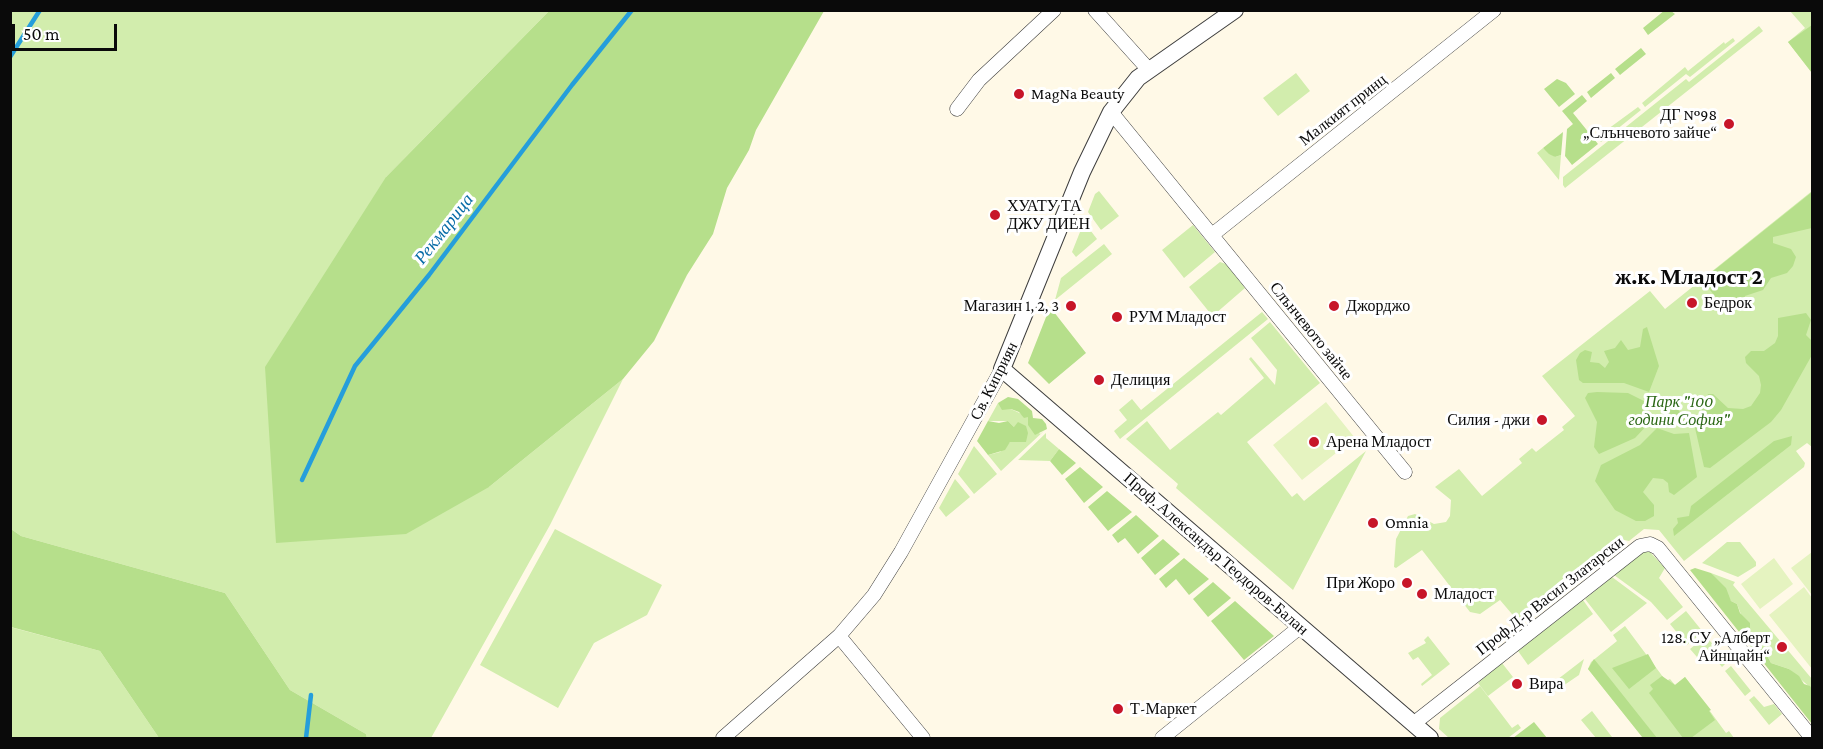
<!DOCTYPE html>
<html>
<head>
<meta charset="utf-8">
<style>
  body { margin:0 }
  #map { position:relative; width:1823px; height:749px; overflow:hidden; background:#fff9e7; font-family:"Crimson Pro",serif }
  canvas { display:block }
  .frame { position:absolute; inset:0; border:12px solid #0a0a0a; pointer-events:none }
  .scale { position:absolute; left:12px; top:24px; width:105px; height:27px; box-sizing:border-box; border:3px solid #0a0a0a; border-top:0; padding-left:8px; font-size:18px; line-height:21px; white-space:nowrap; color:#0a0a0a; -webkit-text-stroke:4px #fff; paint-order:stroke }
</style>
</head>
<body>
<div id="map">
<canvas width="1823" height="749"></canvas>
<div class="frame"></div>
<div class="scale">50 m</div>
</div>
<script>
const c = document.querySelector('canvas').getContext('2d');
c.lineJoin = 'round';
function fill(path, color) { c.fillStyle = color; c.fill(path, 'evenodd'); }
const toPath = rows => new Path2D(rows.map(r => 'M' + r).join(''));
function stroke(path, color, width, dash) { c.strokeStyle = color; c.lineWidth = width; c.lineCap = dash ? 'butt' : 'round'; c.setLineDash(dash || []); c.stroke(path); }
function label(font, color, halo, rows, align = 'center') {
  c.font = font + ' "Crimson Pro",serif'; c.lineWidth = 6; c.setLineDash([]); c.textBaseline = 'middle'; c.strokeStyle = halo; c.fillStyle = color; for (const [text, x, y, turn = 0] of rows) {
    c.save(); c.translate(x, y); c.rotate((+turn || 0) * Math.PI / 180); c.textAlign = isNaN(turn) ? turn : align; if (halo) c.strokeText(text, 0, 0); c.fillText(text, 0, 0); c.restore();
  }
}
const green = toPath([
  [11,11,549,11,386,177,489,487,623,379,550,525,431,738,367,738,366,734,290,690,225,593,21,536,11,529],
  [1790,11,1812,11,1812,73,1788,42,1805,28],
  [1759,26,1763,31,1565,188,1563,185,1563,177,1686,79,1689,82],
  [1733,38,1735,41,1690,77,1686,74,1645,107,1642,103,1685,67,1688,71,1724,42,1725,44],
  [1296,73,1310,91,1278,116,1263,98],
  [1638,107,1641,110,1601,142,1597,137],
  [1543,148,1555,157,1561,155,1559,180,1537,153],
  [1099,191,1119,216,1101,230,1088,212,1095,194],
  [1812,191,1812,447,1807,443,1796,451,1805,463,1804,467,1684,561,1659,530,1644,529,1629,541,1620,539,1517,620,1500,600,1480,614,1470,612,1422,550,1396,568,1394,567,1396,539,1408,516,1415,514,1434,524,1446,522,1450,516,1451,500,1435,487,1459,469,1482,496,1522,463,1519,459,1532,448,1536,452,1564,430,1562,427,1575,416,1542,376,1650,291,1665,309],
  [1084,222,1097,239,1076,257,1072,252],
  [1193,225,1215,252,1184,278,1162,250],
  [1104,244,1112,254,1055,300,1061,278],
  [1220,262,1226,264,1245,288,1215,314,1210,313,1189,287],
  [1262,312,1268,319,1120,439,1114,431,1127,420,1119,410,1132,399,1141,410],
  [1270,322,1320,383,1247,442,1292,497,1297,493,1304,501,1366,451,1293,590,1176,488,1178,484,1126,439,1147,421,1170,450,1218,412,1221,415,1264,378,1249,359,1251,357,1275,385,1277,370,1251,338],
  [998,403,1028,417,1040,434,1045,430,1001,471,988,455,1000,452,1010,442,1014,427,1008,421,988,421],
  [1046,433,1046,438,1059,449,1050,461,1018,460],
  [974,446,997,474,974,494,958,474],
  [955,479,970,497,946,517,939,508],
  [555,529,662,585,647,615,594,643,558,708,480,665],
  [1727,542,1740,542,1756,562,1756,566,1738,577,1702,563],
  [1649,551,1665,568,1659,578,1683,607,1667,620,1651,602,1614,575,1644,552],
  [1711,573,1735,582,1733,585,1812,679,1812,689,1789,669,1771,663,1762,646,1750,638,1737,604,1731,601],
  [1612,577,1647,603,1611,632,1585,599],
  [1583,600,1593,614,1528,665,1518,651],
  [1686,611,1703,632,1687,645,1670,624],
  [1625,626,1666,681,1670,679,1675,685,1685,677,1726,733,1729,731,1734,738,1643,738,1588,669,1591,662,1617,641,1613,635],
  [10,627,100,651,159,738,11,738],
  [1428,636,1450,664,1422,686,1421,684,1432,675,1418,657,1413,660,1408,653,1426,643,1424,640],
  [1706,636,1727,662,1722,667,1707,649,1697,657,1690,649],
  [1584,659,1579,675,1554,692,1549,686],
  [1502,663,1513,677,1488,696,1478,683],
  [1731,666,1751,691,1745,696,1725,671],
  [1480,686,1512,728,1518,724,1521,728,1508,738,1449,738,1439,729,1440,718],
  [1754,696,1764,707,1774,704,1782,714,1769,725,1749,700],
  [1592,711,1612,737,1611,738,1596,738,1581,720]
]);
const forest = toPath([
  [1665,10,1671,11,1675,14,1648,35,1643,28],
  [549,11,824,11,756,130,749,150,727,188,713,234,687,275,654,341,623,379,489,487,406,534,276,543,265,367,386,177],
  [1812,25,1812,73,1788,42],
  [1641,48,1646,54,1620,75,1615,69],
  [1611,73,1615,78,1591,98,1587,92],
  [1557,79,1566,83,1575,94,1559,107,1544,89],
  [1582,95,1587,101,1573,113,1598,144,1572,165,1565,156,1567,129,1573,124,1562,111],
  [1563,132,1561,155,1555,157,1549,154,1543,148],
  [1812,192,1812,228,1773,237,1773,243,1791,249,1796,257,1793,266,1787,273,1771,278,1763,290,1745,296,1743,308,1733,311,1725,309,1702,280],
  [1050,307,1086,353,1049,384,1028,363],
  [1806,313,1811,320,1806,335,1812,341,1812,355,1781,410,1771,422,1710,468,1704,467,1695,428,1708,394,1713,394,1728,408,1743,409,1751,406,1760,393,1761,385,1759,376,1746,363,1745,357,1751,351,1764,351,1775,343,1778,336,1778,318],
  [1647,327,1659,366,1649,392,1624,383,1583,383,1579,380,1576,360,1580,353,1585,350,1592,352,1590,362,1599,363,1605,368,1609,362,1604,351,1615,348,1621,340,1628,350,1640,347,1643,329],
  [1597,392,1628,393,1646,402,1651,421,1635,438,1599,454,1594,447,1597,422,1585,398,1588,393],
  [1008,397,1018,399,1032,411,1033,418,1042,419,1046,424,1047,429,1035,435,1028,425,1028,417,1024,418,1019,412,1011,409,1002,410,998,403],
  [1663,397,1676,407,1686,420,1677,424,1666,422,1659,407],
  [988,421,999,423,1008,421,1014,427,1018,422,1026,426,1028,433,1026,442,1010,442,1005,450,988,455,977,441],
  [1657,428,1674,434,1689,433,1697,477,1674,495,1669,492,1668,483,1663,479,1653,478,1643,492,1654,505,1654,516,1645,521,1636,521,1615,510,1595,481,1601,465,1640,445],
  [1792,436,1791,445,1674,536,1673,529,1678,523,1677,518,1689,516,1691,506,1774,441],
  [1059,449,1076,463,1062,475,1050,461],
  [1080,467,1103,487,1084,503,1065,479],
  [1107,491,1132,512,1108,531,1088,507],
  [1136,515,1159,536,1138,554,1125,538,1118,543,1112,535],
  [11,529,21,536,225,593,290,690,366,734,367,738,159,738,100,651,11,627],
  [1163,539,1180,554,1155,575,1141,558],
  [1184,558,1209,579,1189,595,1176,579,1166,588,1159,579],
  [1695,568,1711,573,1726,588,1731,601,1737,604,1740,613,1750,623,1750,638,1762,646,1771,663,1789,669,1799,676,1804,684,1810,686,1812,689,1812,724,1690,570],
  [1213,582,1231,598,1208,617,1193,599],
  [1235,601,1274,636,1244,660,1211,621],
  [1648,654,1656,668,1629,689,1612,668],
  [1594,659,1603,670,1657,738,1643,738,1588,669],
  [1662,676,1675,685,1685,677,1711,710,1709,711,1715,720,1691,738,1683,738,1649,693,1653,689,1650,685],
  [1534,722,1547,738,1513,738]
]);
const pitch = toPath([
  [1326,402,1355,438,1302,480,1273,445],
  [1812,552,1812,595,1791,568],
  [1774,558,1793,584,1760,609,1741,584],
  [1804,587,1812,598,1812,669,1769,615]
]);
const stream = toPath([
  [10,57,40,10],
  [302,480,355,366,429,275,572,85,632,10],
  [306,738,311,695]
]);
const minor = toPath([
  [1095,10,1149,70],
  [957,109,979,80,1054,10],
  [1111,112,1405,472],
  [1212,235,1494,10],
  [839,636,923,738],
  [1413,724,1640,546,1650,544,1658,548,1812,738],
  [723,738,839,636,874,595,901,552,1002,369],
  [1162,738,1300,627]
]);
const tertiary = toPath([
  [1235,10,1138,78,1111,112,1082,172,1002,369,1430,738]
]);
const markers = [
  [1019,94,6,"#c71529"],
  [1729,124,6,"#c71529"],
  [995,215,6,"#c71529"],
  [1692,303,6,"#c71529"],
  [1071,306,6,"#c71529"],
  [1334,306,6,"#c71529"],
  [1117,317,6,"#c71529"],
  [1099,380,6,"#c71529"],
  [1542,420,6,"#c71529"],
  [1314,442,6,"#c71529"],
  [1373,523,6,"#c71529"],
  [1407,583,6,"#c71529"],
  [1422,594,6,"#c71529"],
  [1782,647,6,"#c71529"],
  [1517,684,6,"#c71529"],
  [1118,709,6,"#c71529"]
];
const poiNames = [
  ["MagNa Beauty",1031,94],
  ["ДГ №98",1717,115,"right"],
  ["„Слънчевото зайче“",1717,133,"right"],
  ["ХУАТУ ТА",1007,206],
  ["ДЖУ ДИЕН",1007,224],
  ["Бедрок",1704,303],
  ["Магазин 1, 2, 3",1059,306,"right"],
  ["Джорджо",1346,306],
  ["РУМ Младост",1129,317],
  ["Делиция",1111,380],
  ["Силия - джи",1530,420,"right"],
  ["Арена Младост",1326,442],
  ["Omnia",1385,523],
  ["При Жоро",1395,583,"right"],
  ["Младост",1434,594],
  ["128. СУ „Алберт",1770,638,"right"],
  ["Айнщайн“",1770,656,"right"],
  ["Вира",1529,684],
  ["Т-Маркет",1130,709]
];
const streetNames = [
  ["Малкият принц",1343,110,-38],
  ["Слънчевото зайче",1311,331,51],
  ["Св. Киприян",994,381,-63],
  ["Проф. Александър Теодоров-Балан",1216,554,41],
  ["Проф.Д-р Васил Златарски",1550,596,-38]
];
const parkNames = [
  ["Парк \"100",1679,402],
  ["години София\"",1679,420]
];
const waterNames = [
  ["Рекмарица",444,229,-52]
];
const districtNames = [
  ["ж.к. Младост 2",1689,277]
];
fill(green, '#d2edad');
fill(forest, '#b6df8b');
fill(pitch, '#e5f3c0');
stroke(stream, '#259edb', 4.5);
stroke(minor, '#3d3d3d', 15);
stroke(tertiary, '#3d3d3d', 18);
stroke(minor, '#fff', 14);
stroke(tertiary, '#fff', 16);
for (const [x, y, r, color] of markers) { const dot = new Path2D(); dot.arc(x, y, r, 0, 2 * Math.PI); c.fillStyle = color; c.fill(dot); stroke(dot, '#fff', 2); }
label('16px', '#0a0a0a', '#fff', poiNames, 'left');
label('16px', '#0a0a0a', '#fff', streetNames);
label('italic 16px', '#2b6715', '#fff', parkNames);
label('italic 18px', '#086ca7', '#fff', waterNames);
label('bold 22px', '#0a0a0a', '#fff', districtNames);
</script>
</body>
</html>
